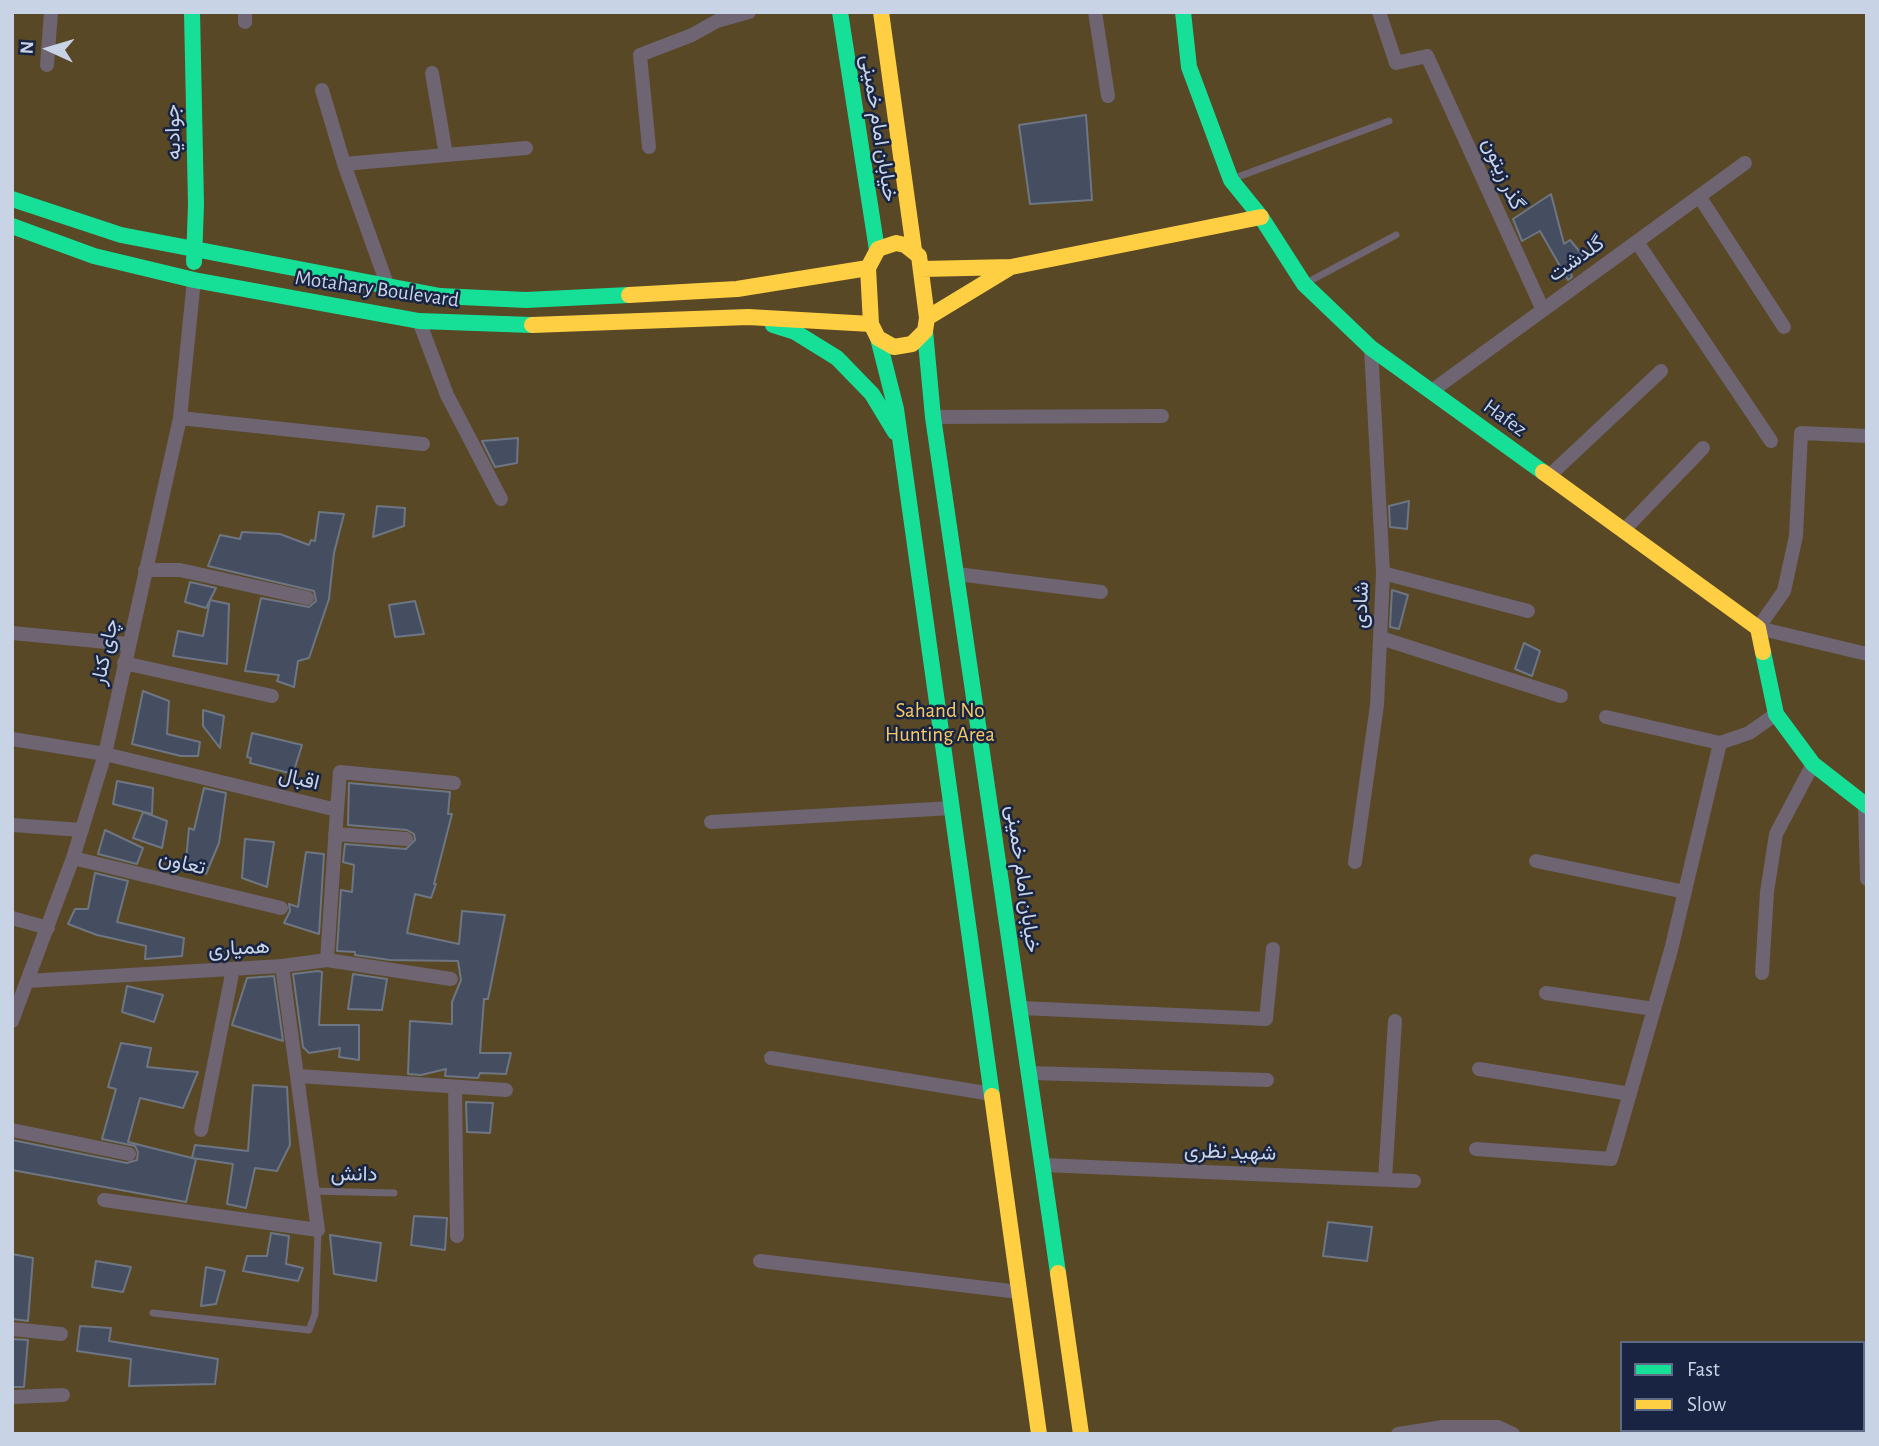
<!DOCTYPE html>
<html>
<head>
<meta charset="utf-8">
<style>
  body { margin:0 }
  #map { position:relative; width:1879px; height:1446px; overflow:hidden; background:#2b3243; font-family:"Alegreya Sans",sans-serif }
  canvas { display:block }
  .frame { position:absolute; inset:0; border:14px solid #c9d3e6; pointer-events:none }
  .legend { position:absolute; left:1620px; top:1341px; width:245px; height:91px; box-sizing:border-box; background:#182442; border:2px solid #5f6a84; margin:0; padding:9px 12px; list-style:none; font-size:21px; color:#c9d3e6 }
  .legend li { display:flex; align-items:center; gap:14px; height:35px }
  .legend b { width:35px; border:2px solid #5f6a84 }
  .north { position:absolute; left:14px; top:14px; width:70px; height:70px; -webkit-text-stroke:5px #182442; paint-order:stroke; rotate:274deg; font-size:19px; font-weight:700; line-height:28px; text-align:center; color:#c9d3e6 }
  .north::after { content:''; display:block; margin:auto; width:24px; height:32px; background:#c9d3e6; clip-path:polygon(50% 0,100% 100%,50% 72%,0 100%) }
</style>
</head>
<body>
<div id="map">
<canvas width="1879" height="1446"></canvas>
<div class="frame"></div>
<ul class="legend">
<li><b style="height:9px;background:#16e098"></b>Fast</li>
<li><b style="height:9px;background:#ffcf43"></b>Slow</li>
</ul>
<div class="north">N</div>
</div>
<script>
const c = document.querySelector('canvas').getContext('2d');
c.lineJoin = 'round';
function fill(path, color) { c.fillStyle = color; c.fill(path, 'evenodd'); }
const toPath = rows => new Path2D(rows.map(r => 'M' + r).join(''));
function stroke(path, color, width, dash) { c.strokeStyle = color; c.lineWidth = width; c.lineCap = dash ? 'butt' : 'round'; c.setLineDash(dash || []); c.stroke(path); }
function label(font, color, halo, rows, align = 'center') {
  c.font = font + ' "Alegreya Sans",Vazirmatn,sans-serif'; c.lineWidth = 5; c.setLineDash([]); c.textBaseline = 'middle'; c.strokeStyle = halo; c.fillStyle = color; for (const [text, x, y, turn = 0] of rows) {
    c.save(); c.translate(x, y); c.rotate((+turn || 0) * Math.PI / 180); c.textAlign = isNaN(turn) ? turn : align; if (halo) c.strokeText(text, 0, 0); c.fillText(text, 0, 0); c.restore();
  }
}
const green = toPath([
  [12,12,1867,12,1867,1434,12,1434],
  [1622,1343,1863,1343,1863,1430,1622,1430]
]);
const building = toPath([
  [1086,115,1092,200,1030,204,1019,125,1086,115],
  [1551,194,1564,244,1570,240,1585,258,1570,269,1572,277,1568,280,1540,231,1522,241,1513,219,1551,194],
  [518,438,517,463,495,467,482,441,518,438],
  [1409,501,1407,529,1390,527,1389,506,1409,501],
  [377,506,405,508,404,526,373,537,377,506],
  [319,512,344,514,334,553,329,599,309,658,298,661,294,687,277,681,279,675,245,671,261,598,309,607,316,601,314,591,208,566,220,535,240,539,242,532,280,534,309,545,311,540,315,541,319,512],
  [190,582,216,588,206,608,185,602,190,582],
  [1392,590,1408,595,1399,629,1390,627,1392,590],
  [210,600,229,604,227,664,173,656,178,631,203,636,210,600],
  [415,601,424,634,395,637,389,605,415,601],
  [1524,643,1540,651,1532,676,1515,669,1524,643],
  [143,691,169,701,167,734,200,742,198,756,181,756,132,744,143,691],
  [203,710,224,716,220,748,203,726,203,710],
  [252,733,302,745,293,774,250,763,251,758,247,757,252,733],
  [117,781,153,788,152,814,113,804,117,781],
  [349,783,450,792,448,814,452,814,434,884,436,884,431,898,415,894,407,933,459,944,462,911,505,915,488,999,484,999,480,1053,511,1053,506,1074,480,1073,478,1078,445,1076,446,1069,421,1075,408,1074,410,1021,452,1024,452,1002,461,980,458,961,390,960,355,955,355,952,337,951,341,890,352,892,354,865,343,862,345,844,406,849,415,840,414,834,407,830,348,825,349,783],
  [204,788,226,793,219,843,206,874,186,860,189,828,194,830,204,788],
  [143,812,167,821,162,848,133,838,143,812],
  [105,830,143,848,137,864,98,854,105,830],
  [245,839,274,842,267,887,242,878,245,839],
  [306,852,324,854,319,934,284,923,290,911,289,904,298,907,306,852],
  [95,873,128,881,117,922,184,938,182,956,145,959,146,946,97,935,68,924,75,909,88,909,95,873],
  [318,971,322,972,319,1025,359,1025,359,1060,339,1057,340,1048,309,1053,303,1047,293,974,318,971],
  [353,974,387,979,382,1010,348,1009,353,974],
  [274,976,283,1041,232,1025,247,978,274,976],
  [127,986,163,995,154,1022,122,1012,127,986],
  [121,1043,151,1048,147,1067,198,1072,183,1108,140,1098,128,1142,196,1159,186,1202,12,1170,12,1140,127,1163,137,1160,138,1152,135,1146,102,1139,116,1089,108,1087,121,1043],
  [253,1085,287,1087,290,1145,277,1171,255,1168,246,1208,227,1204,233,1164,192,1158,195,1145,248,1151,253,1085],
  [466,1102,493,1103,490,1133,467,1132,466,1102],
  [414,1216,447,1218,445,1250,411,1245,414,1216],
  [1328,1222,1372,1227,1367,1261,1323,1256,1328,1222],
  [271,1233,289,1236,286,1264,303,1268,298,1281,243,1271,247,1256,267,1256,271,1233],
  [330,1235,381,1243,376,1281,334,1274,330,1235],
  [12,1254,33,1258,28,1321,12,1319,12,1254],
  [96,1261,131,1267,123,1292,92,1287,96,1261],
  [206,1267,225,1271,216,1304,201,1306,206,1267],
  [80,1326,111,1328,109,1341,218,1359,215,1384,129,1386,131,1359,77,1351,80,1326],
  [12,1339,28,1340,24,1387,12,1387,12,1339]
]);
const lane = toPath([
  [1235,178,1389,121],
  [1308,282,1396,235],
  [313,1191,394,1193],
  [153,1313,309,1330,315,1314,318,1230]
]);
const street = toPath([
  [245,12,245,22],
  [1095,12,1108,96],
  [1379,12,1396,63,1427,56,1542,308],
  [47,65,51,12],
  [432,73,446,155],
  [322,90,344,164,388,287],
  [649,147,640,55,692,35,717,21,749,12],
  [344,164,526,148],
  [1699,196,1784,327],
  [1637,242,1771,441],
  [419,321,447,395,501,499],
  [1433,390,1745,163],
  [933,417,1162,416],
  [180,418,423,444],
  [1867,436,1801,433,1796,536,1784,591,1758,628,1867,654],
  [1549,476,1661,371],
  [1624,530,1703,448],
  [145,570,180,570,307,598],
  [1383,573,1528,611],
  [957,574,1101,592],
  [12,633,128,644],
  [1381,638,1561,696],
  [124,663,272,696],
  [1606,717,1720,743,1749,733,1776,714],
  [12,739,105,754,337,810,327,960],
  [1865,805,1867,879],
  [337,810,340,772,454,783],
  [711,822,952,808],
  [12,825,82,830],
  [335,834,406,839],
  [73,858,281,908],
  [1536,861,1685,892],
  [1355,862,1377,705,1383,573,1371,348],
  [12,918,48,928],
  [1762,973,1767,892,1776,834,1813,764],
  [27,981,282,966,327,960,451,979],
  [1546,993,1654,1009],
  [1021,1008,1266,1019,1273,949],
  [12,1021,73,858,105,754,180,418,194,280],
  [771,1058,992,1094],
  [1479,1069,1630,1094],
  [1030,1073,1267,1080],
  [299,1076,506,1090],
  [455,1087,457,1236],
  [12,1130,129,1154],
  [201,1130,233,969],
  [1476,1149,1611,1159,1671,950,1720,743],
  [1044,1165,1414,1181],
  [1385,1179,1395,1021],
  [104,1200,318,1230,282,966],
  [760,1261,1019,1292],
  [12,1329,61,1334],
  [12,1397,63,1395],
  [1398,1434,1443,1427,1498,1427,1513,1434]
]);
const fast = toPath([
  [192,12,196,204,194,262],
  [840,12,877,250],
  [1183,12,1189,67,1231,180,1261,217,1304,284,1371,348,1543,472],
  [12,199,121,235,440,296,526,300,629,295],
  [12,226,94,256,194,280,419,321,532,325],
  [773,325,795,332,837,358,872,394,895,432],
  [925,331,933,417,1058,1273],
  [878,338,896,409,992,1096],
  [1763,652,1776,714,1813,764,1867,806]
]);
const slow = toPath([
  [881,12,914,250],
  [922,269,1011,267,1261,217],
  [629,295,737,289,868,268],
  [927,318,919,256,905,245,896,243,878,249,868,268,871,324,878,338,894,347,912,344,925,331,927,318,1011,267],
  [532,325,748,317,871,324],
  [1543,472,1758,628,1763,652],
  [992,1096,1039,1434],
  [1058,1273,1081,1434]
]);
const streetNames = [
  ["خیابان امام خمینی",879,128,81],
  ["جوادیه",173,132,-92],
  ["گذر زیتون",1503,174,66],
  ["گلدشت",1576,259,-35],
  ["Motahary Boulevard",377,289,8],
  ["Hafez",1505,418,36],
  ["شادی",1361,605,-88],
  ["چای کنار",105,652,-78],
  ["اقبال",299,779,13],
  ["تعاون",182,863,13],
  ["خیابان امام خمینی",1023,879,82],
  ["همیاری",239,948,-3],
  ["شهید نظری",1230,1152,2],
  ["دانش",354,1174,1]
];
const parkNames = [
  ["Sahand No",940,711],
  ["Hunting Area",940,735]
];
fill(green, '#584826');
fill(building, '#454e61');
stroke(building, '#6e7583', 2);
stroke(lane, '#6e6472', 7);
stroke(street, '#6e6472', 14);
stroke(fast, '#16e098', 16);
stroke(slow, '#ffcf43', 16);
label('21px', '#c9d3e6', '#182442', streetNames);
label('21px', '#f9ca5f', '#182442', parkNames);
</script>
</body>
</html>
